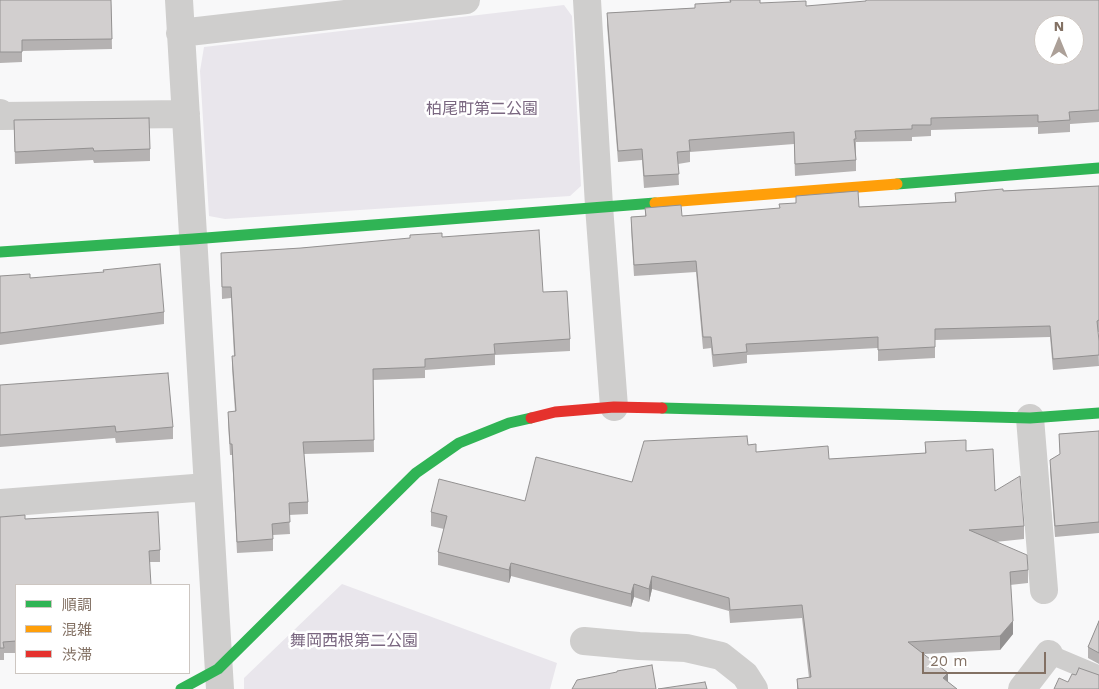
<!DOCTYPE html>
<html>
<head>
<meta charset="utf-8">
<style>
  body { margin:0 }
  #map { position:relative; width:1099px; height:689px; overflow:hidden; background:#f8f8f9; font-family:"Work Sans","Noto Sans JP",sans-serif }
  canvas { display:block }
  .legend { position:absolute; left:15px; top:584px; width:175px; height:90px; box-sizing:border-box; background:#fff; border:1px solid #cdc6c1; margin:0; padding:6px 9px; list-style:none; font-size:15px; color:#837164 }
  .legend li { display:flex; align-items:center; gap:10px; height:25px }
  .legend b { width:25px; border:1px solid #cdc6c1 }
  .north { position:absolute; left:1034px; top:15px; width:50px; height:50px; box-sizing:border-box; background:#fff; border:1px solid #cdc6c1; border-radius:50%; rotate:0deg; font-size:14px; font-weight:700; line-height:20px; text-align:center; color:#837164 }
  .north::after { content:''; display:block; margin:auto; width:18px; height:22px; background:#aca098; clip-path:polygon(50% 0,100% 100%,50% 72%,0 100%) }
  .scale { position:absolute; left:922px; top:652px; width:124px; height:22px; box-sizing:border-box; border:2px solid #837164; border-top:0; padding-left:6px; font-size:15px; line-height:18px; white-space:nowrap; color:#837164; -webkit-text-stroke:4px #fff; paint-order:stroke }
</style>
</head>
<body>
<div id="map">
<canvas width="1099" height="689"></canvas>
<ul class="legend">
<li><b style="height:6px;background:#30b455"></b>順調</li>
<li><b style="height:6px;background:#ff9f0a"></b>混雑</li>
<li><b style="height:6px;background:#e5322d"></b>渋滞</li>
</ul>
<div class="north">N</div>
<div class="scale">20 m</div>
</div>
<script>
const c = document.querySelector('canvas').getContext('2d');
c.lineJoin = 'round';
function fill(path, color) { c.fillStyle = color; c.fill(path, 'evenodd'); }
const toPath = rows => new Path2D(rows.map(r => 'M' + r).join(''));
function stroke(path, color, width, dash) { c.strokeStyle = color; c.lineWidth = width; c.lineCap = dash ? 'butt' : 'round'; c.setLineDash(dash || []); c.stroke(path); }
function label(font, color, halo, rows, align = 'center') {
  c.font = font + ' "Work Sans","Noto Sans JP",sans-serif'; c.lineWidth = 5; c.setLineDash([]); c.textBaseline = 'middle'; c.strokeStyle = halo; c.fillStyle = color; for (const [text, x, y, turn = 0] of rows) {
    c.save(); c.translate(x, y); c.rotate((+turn || 0) * Math.PI / 180); c.textAlign = isNaN(turn) ? turn : align; if (halo) c.strokeText(text, 0, 0); c.fillText(text, 0, 0); c.restore();
  }
}
const green = toPath([
  [564,5,572,16,581,186,570,196,225,219,209,216,200,71,204,47],
  [342,584,557,663,550,689,244,689,244,678]
]);
const lane = toPath([
  [1049,654,1099,675]
]);
const street = toPath([
  [179,0,220,689],
  [587,0,599,206,614,407],
  [180,33,466,0],
  [0,113,2,116,186,114],
  [1030,418,1044,590],
  [0,503,207,487],
  [584,641,639,646,686,648,721,656,745,675,754,689],
  [1022,689,1049,654]
]);
const fast = toPath([
  [897,184,1099,168],
  [0,252,193,239,655,203],
  [662,408,1030,418,1099,413],
  [181,689,218,669,416,473,459,443,509,423,531,418]
]);
const slow = toPath([
  [655,203,897,184]
]);
const jam = toPath([
  [531,418,555,412,614,407,662,408]
]);
const wall = toPath([
  [0,0,111,0,112,49,22,51,22,62,0,63],
  [730,0,760,0,760,3,806,6,1099,0,1099,122,1070,124,1070,132,1038,134,1038,127,931,130,931,136,912,137,912,141,856,142,856,171,795,176,794,144,690,152,690,162,678,164,679,185,644,188,642,160,618,162,607,25,607,13,695,8,730,2],
  [14,120,150,149,150,161,94,163,93,160,15,164],
  [1099,186,1099,332,1098,332,1099,366,1053,370,1050,337,935,340,935,358,878,361,878,348,747,355,747,363,713,367,711,348,703,349,696,272,634,276,631,228,631,217,645,216,645,208,682,216,955,202,955,193],
  [442,237,543,292,570,339,570,351,495,355,495,365,425,370,425,378,373,380,374,452,304,454,308,502,308,514,289,515,290,534,273,535,273,551,237,553,232,455,230,455,228,423,228,412,235,411,232,368,232,356,234,356,231,298,222,299,221,253,301,248],
  [0,276,30,278,164,312,164,324,0,345],
  [0,385,173,427,173,439,116,443,115,438,0,447],
  [1099,431,1099,533,1055,537,1050,471,1050,460,1060,454,1059,434],
  [925,442,966,451,995,491,1024,526,1024,539,995,542,1028,570,1028,583,1010,585,1013,634,1000,650,924,654,948,682,957,689,797,689,797,679,809,678,802,618,730,623,729,611,652,589,649,602,634,597,631,607,511,576,509,583,438,565,438,552,444,529,431,526,431,512,525,501,632,482,748,445,756,452,829,459,925,453],
  [0,517,25,519,160,550,160,562,150,562,16,585,16,653,4,653,4,660,0,660],
  [1099,621,1099,664,1088,658,1088,647]
]);
const shadedWall = toPath([
  [511,563,511,576,509,583,509,570],
  [652,576,652,589,649,602,649,589],
  [634,584,634,597,631,607,631,594],
  [1013,621,1013,634,1000,650,1000,636],
  [948,673,948,686,943,678]
]);
const building = toPath([
  [0,0,111,0,112,39,22,40,22,52,0,52,0,0],
  [730,0,760,0,760,3,806,1,806,6,866,1,866,0,1099,0,1099,110,1069,112,1070,120,1038,122,1038,115,931,118,931,125,912,125,912,129,855,131,856,139,854,139,856,160,795,164,794,132,689,140,690,151,677,152,679,174,644,176,642,149,618,151,607,13,695,8,695,4,731,2,730,0],
  [1044,25,1074,25,1074,55,1044,55,1044,25],
  [149,118,150,149,94,151,93,148,15,152,14,120,149,118],
  [1099,186,1099,320,1097,321,1099,341,1099,355,1053,359,1050,326,935,329,935,347,878,350,878,337,746,344,747,352,713,355,711,337,703,337,696,261,634,265,631,217,646,216,645,208,681,205,682,216,780,208,779,204,796,203,796,196,858,191,859,207,956,202,955,193,1003,189,1003,191,1099,186],
  [539,230,543,292,567,291,570,339,494,344,495,354,425,359,425,367,373,369,374,440,303,442,308,502,289,503,290,522,272,524,273,539,237,542,232,444,230,444,228,412,236,411,232,356,235,356,231,287,222,287,221,253,301,248,410,238,410,235,442,233,442,237,539,230],
  [160,264,164,312,0,333,0,276,30,274,30,278,104,272,103,270,160,264],
  [168,373,173,427,116,432,115,426,0,435,0,385,168,373],
  [1099,431,1099,522,1055,526,1050,460,1060,454,1059,434,1099,431],
  [747,436,748,445,756,444,756,452,828,446,829,459,926,453,925,442,966,440,966,451,993,449,995,491,1020,476,1024,526,969,530,1027,555,1028,570,1010,572,1013,621,1000,636,908,642,948,673,943,678,957,689,798,689,797,679,811,677,802,605,730,610,729,598,652,576,649,589,634,584,631,594,511,563,509,570,438,552,447,516,431,512,439,479,525,501,536,457,632,482,644,441,747,436],
  [158,512,160,550,149,551,151,585,16,585,16,641,3,642,4,648,0,648,0,517,25,515,25,519,158,512],
  [1099,621,1099,653,1088,647,1099,621],
  [652,665,656,689,572,689,577,680,617,672,617,671,652,665],
  [1079,668,1099,675,1099,689,1054,689,1059,678,1068,682,1072,674,1076,675,1079,668],
  [705,682,707,689,658,689,705,682]
]);
const parkNames = [
  ["柏尾町第二公園",482,109],
  ["舞岡西根第二公園",354,641]
];
fill(green, '#e9e6ec');
stroke(lane, '#cfcecd', 19);
stroke(street, '#cfcecd', 28);
stroke(fast, '#30b455', 11);
stroke(slow, '#ff9f0a', 11);
stroke(jam, '#e5322d', 11);
fill(wall, '#b5b2b2');
fill(shadedWall, '#939191');
fill(building, '#d2cfcf');
stroke(building, '#939191', 1);
label('16px', '#7a6780', '#fff', parkNames);
</script>
</body>
</html>
